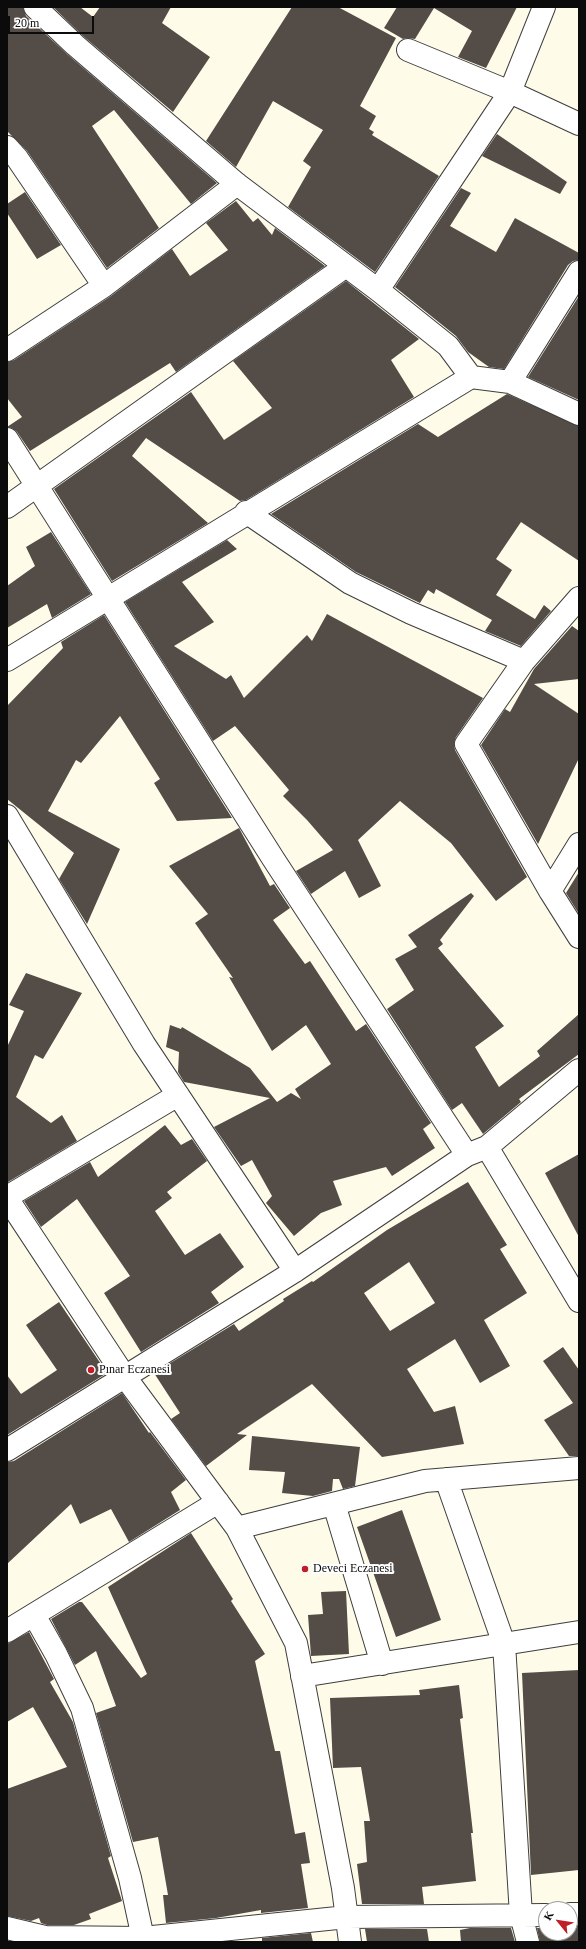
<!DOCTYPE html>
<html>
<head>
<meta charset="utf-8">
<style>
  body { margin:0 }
  #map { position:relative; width:586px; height:1949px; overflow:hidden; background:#fffbe9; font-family:Georgia,serif }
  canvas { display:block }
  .frame { position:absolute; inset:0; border:8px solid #0b0b0b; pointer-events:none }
  .north { position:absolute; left:538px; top:1901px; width:40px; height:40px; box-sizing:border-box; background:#fff; border:1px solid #9d9d9d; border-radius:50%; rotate:300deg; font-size:11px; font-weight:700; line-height:16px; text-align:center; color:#0b0b0b }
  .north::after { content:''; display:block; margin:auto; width:14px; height:18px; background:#c01e27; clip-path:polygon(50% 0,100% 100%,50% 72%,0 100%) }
  .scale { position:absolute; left:8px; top:16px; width:86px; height:18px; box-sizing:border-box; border:2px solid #0b0b0b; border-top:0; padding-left:5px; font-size:12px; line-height:14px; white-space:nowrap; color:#0b0b0b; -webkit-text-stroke:3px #fff; paint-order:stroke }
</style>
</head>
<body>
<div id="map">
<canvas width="586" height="1949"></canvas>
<div class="frame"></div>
<div class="north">K</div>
<div class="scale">20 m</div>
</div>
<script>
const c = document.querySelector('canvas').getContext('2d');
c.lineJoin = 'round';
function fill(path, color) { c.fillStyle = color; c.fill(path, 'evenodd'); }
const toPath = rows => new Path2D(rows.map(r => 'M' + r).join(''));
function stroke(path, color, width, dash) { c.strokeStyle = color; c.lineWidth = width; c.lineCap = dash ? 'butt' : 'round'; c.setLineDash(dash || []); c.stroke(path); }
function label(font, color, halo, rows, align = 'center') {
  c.font = font + ' Georgia,serif'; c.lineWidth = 4; c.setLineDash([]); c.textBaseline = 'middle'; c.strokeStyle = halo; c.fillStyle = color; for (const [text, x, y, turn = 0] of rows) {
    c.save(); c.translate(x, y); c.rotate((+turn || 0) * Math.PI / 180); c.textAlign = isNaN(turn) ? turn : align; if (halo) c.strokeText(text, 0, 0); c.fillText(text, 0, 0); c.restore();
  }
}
const building = toPath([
  [7,7,23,7,26,16,67,54,217,183,191,204,114,110,92,126,159,228,107,268,27,151,7,131],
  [53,7,80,7,93,17,100,7,171,7,162,23,210,57,173,112,83,36],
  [292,7,338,7,396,38,360,106,376,116,369,129,374,132,372,135,439,176,375,272,288,207,311,167,303,161,323,130,273,101,236,167,206,141],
  [397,7,517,7,486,68,458,57,472,31,434,8,415,39,407,38,403,39,384,28],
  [497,134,567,182,560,194,482,156],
  [461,188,471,193,450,226,496,252,515,218,579,253,579,260,573,261,568,265,504,369,489,367,468,352,456,336,395,287],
  [25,192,61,245,37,259,7,213,7,204],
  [236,201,253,222,258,218,272,235,275,228,325,266,176,372,170,363,30,451,17,432,12,428,7,427,22,417,7,398,7,362,14,360,111,296,172,249,190,276,228,250,206,223],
  [346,281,419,339,391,360,414,397,246,500,240,501,146,438,132,456,208,523,112,581,54,489,191,392,224,440,272,408,233,361],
  [579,296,579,400,528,377],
  [507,394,579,426,579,561,521,522,496,559,512,570,496,595,535,619,544,605,551,611,521,646,485,631,492,620,436,589,434,594,428,590,420,603,356,572,271,514,418,424,438,437],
  [51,532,91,594,52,618,47,604,7,628,7,586,35,566,26,547],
  [227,540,237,549,182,582,214,622,174,646,226,679,231,675,244,698,307,635,312,641,327,614,483,698,456,737,454,743,455,750,527,877,496,901,451,843,400,801,358,840,381,886,359,898,345,871,311,894,296,871,333,850,307,820,283,796,289,790,235,726,213,741,125,602],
  [104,615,232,818,177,821,154,783,160,779,120,716,81,763,76,760,48,811,120,849,87,924,59,879,74,853,7,799,7,706,63,648,61,642],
  [572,626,579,631,579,679,534,684,579,714,579,758,538,844,481,745,505,709,510,712,534,669],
  [239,828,270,886,274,884,290,908,273,920,305,964,310,961,356,1031,366,1024,431,1123,423,1129,435,1148,392,1176,386,1167,333,1181,342,1205,321,1213,294,1236,266,1203,272,1196,252,1160,241,1166,214,1127,270,1098,184,1082,178,1072,179,1052,166,1047,170,1025,181,1029,182,1027,250,1068,277,1102,291,1093,301,1099,295,1089,331,1064,306,1025,272,1051,229,977,233,978,195,923,208,914,169,866],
  [579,872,579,914,566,893],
  [471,893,474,896,440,940,443,944,438,948,504,1026,475,1047,499,1087,540,1056,537,1051,579,1014,579,1054,519,1099,521,1102,483,1134,462,1103,452,1110,387,1009,414,990,395,959,417,947,408,935],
  [26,973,82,993,43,1059,35,1055,16,1097,51,1123,62,1115,77,1141,8,1182,7,1179,7,1047,24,1011,9,1005],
  [165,1125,181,1145,192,1139,207,1161,167,1192,172,1198,155,1211,185,1255,220,1233,244,1267,211,1292,219,1303,141,1352,104,1293,130,1276,77,1199,41,1227,24,1201,90,1162,98,1177],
  [579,1154,579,1237,545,1173],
  [468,1182,507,1245,500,1249,527,1293,484,1320,510,1366,480,1383,455,1339,407,1369,434,1412,455,1406,464,1444,382,1457,312,1384,237,1434,247,1435,206,1466,171,1419,180,1413,154,1373,234,1324,239,1331,284,1301,283,1299,312,1281,313,1282,387,1230],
  [409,1262,435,1303,390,1331,364,1293],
  [59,1302,107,1373,7,1435,7,1375,21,1394,57,1370,26,1325],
  [563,1347,579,1370,579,1456,569,1456,544,1420,573,1403,543,1361],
  [122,1393,149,1433,150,1432,186,1480,171,1492,180,1510,129,1542,111,1509,80,1524,71,1504,7,1564,7,1462,14,1461],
  [252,1436,360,1447,355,1486,343,1489,339,1479,333,1479,332,1491,313,1496,282,1493,285,1472,249,1470],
  [402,1510,441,1620,396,1637,357,1527],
  [191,1533,233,1599,231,1601,265,1654,255,1661,275,1751,280,1751,295,1834,305,1832,310,1863,301,1864,308,1908,261,1913,261,1910,216,1918,166,1923,163,1895,168,1895,158,1837,133,1842,96,1713,116,1706,96,1651,75,1665,51,1619,79,1602,82,1602,141,1678,147,1674,108,1587],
  [346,1591,349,1654,311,1656,308,1615,323,1614,321,1592],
  [29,1632,54,1679,50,1682,73,1722,111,1856,108,1858,122,1901,89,1914,91,1919,74,1925,47,1925,41,1923,39,1918,31,1921,7,1916,7,1789,67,1767,33,1707,7,1722,7,1644],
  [579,1670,579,1870,531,1875,522,1673],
  [459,1685,463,1718,460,1719,473,1833,471,1833,476,1881,422,1887,424,1904,362,1904,357,1864,367,1862,364,1821,370,1821,361,1767,333,1768,330,1698,420,1695,419,1690],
  [570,1926,579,1926,579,1942,540,1942,537,1928,546,1928,546,1933,570,1933],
  [470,1928,511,1928,515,1942,461,1942,460,1930],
  [365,1929,427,1929,429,1942,367,1942],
  [311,1933,313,1942,262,1942,262,1938]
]);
const minor = toPath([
  [35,7,75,45,237,184,378,290,448,346,471,377,510,382,579,414],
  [408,50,510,92,579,124],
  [7,147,17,158,104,286],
  [378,290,510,92,544,7],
  [7,350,104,286,237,184],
  [510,382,579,272],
  [7,439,274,860,467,1155],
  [7,507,346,266],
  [246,512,350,583,411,613,524,661],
  [579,598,524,661,466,744,550,891,579,937],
  [7,660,471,377],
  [7,816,144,1044,295,1271],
  [550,891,579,844],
  [487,1147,579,1301],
  [7,1197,178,1095],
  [7,1198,125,1377,237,1528,296,1643,343,1888,350,1942],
  [7,1450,295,1271,467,1155,487,1147,579,1070],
  [446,1479,504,1644,521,1915,528,1942],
  [334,1504,382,1664],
  [237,1528,425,1481,579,1468],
  [34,1615,56,1654,82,1708,130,1878,143,1938],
  [7,1631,218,1502],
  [302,1676,579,1632],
  [570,1914,579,1914],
  [7,1928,45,1937,143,1938,347,1917,546,1915]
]);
const markers = [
  [91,1370,4,"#c01e27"],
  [305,1569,4,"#c01e27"]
];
const poiNames = [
  ["Pınar Eczanesi",99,1370],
  ["Deveci Eczanesi",313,1569]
];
fill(building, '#544c47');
stroke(minor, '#3e3e3e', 24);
stroke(minor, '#fff', 22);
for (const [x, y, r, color] of markers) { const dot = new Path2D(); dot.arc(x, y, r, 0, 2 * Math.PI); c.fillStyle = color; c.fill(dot); stroke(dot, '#fff', 1.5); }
label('12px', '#0b0b0b', '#fff', poiNames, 'left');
</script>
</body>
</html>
